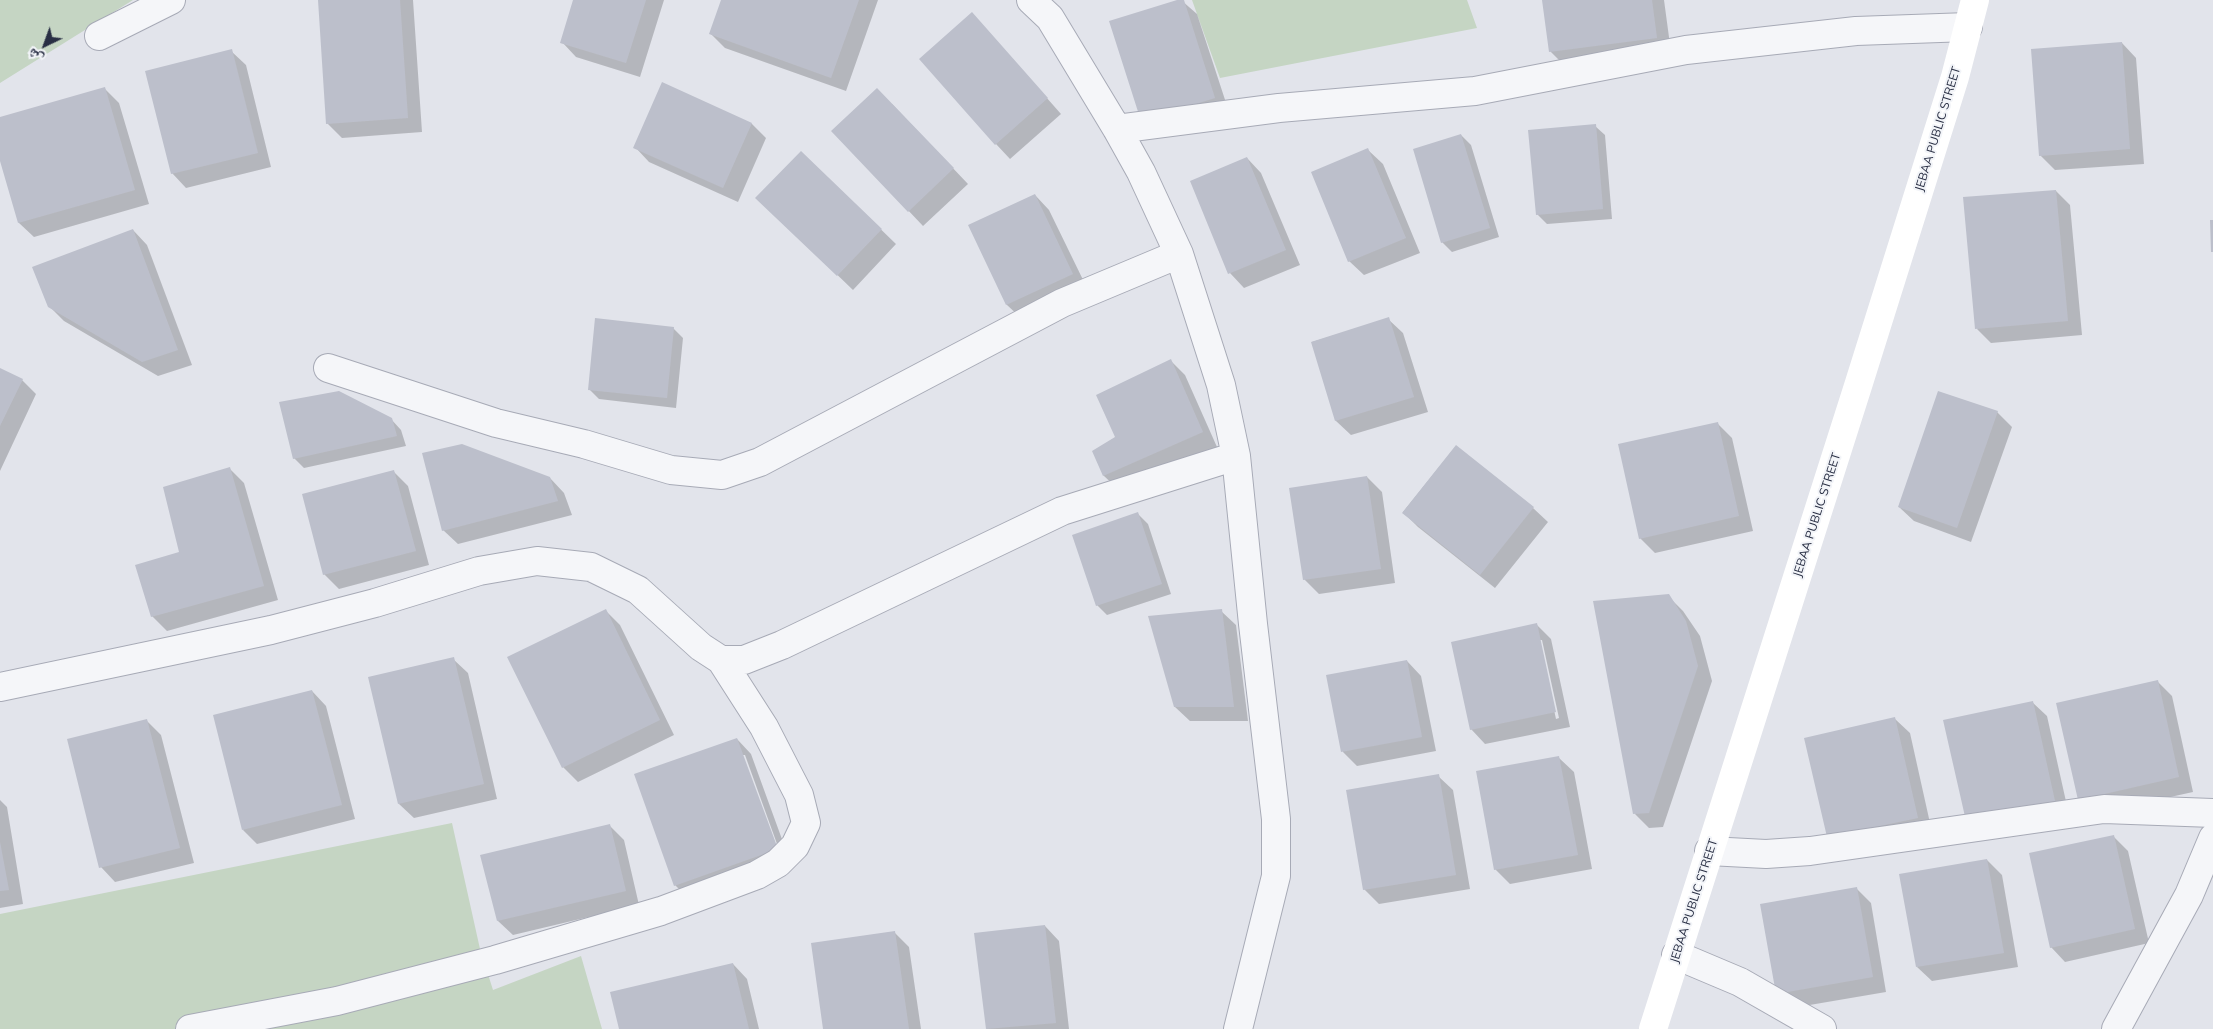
<!DOCTYPE html>
<html>
<head>
<meta charset="utf-8">
<style>
  body { margin:0 }
  #map { position:relative; width:2213px; height:1029px; overflow:hidden; background:#e2e4eb; font-family:Mulish,"Noto Naskh Arabic",sans-serif }
  canvas { display:block }
  .north { position:absolute; left:20px; top:20px; width:50px; height:50px; -webkit-text-stroke:4px #f2f4f8; paint-order:stroke; rotate:222deg; font-size:14px; font-weight:700; line-height:20px; text-align:center; color:#292f44 }
  .north::after { content:''; display:block; margin:auto; width:18px; height:22px; background:#292f44; clip-path:polygon(50% 0,100% 100%,50% 72%,0 100%) }
</style>
</head>
<body>
<div id="map">
<canvas width="2213" height="1029"></canvas>
<div class="north">ش</div>
</div>
<script>
const c = document.querySelector('canvas').getContext('2d');
c.lineJoin = 'round';
function fill(path, color) { c.fillStyle = color; c.fill(path, 'evenodd'); }
const toPath = rows => new Path2D(rows.map(r => 'M' + r).join(''));
function stroke(path, color, width, dash) { c.strokeStyle = color; c.lineWidth = width; c.lineCap = dash ? 'butt' : 'round'; c.setLineDash(dash || []); c.stroke(path); }
function label(font, color, halo, rows, align = 'center') {
  c.font = font + ' Mulish,sans-serif'; c.lineWidth = 4; c.setLineDash([]); c.textBaseline = 'middle'; c.strokeStyle = halo; c.fillStyle = color; for (const [text, x, y, turn = 0] of rows) {
    c.save(); c.translate(x, y); c.rotate((+turn || 0) * Math.PI / 180); c.textAlign = isNaN(turn) ? turn : align; if (halo) c.strokeText(text, 0, 0); c.fillText(text, 0, 0); c.restore();
  }
}
const green = toPath([
  [0,0,133,0,0,83],
  [1192,0,1467,0,1477,28,1220,78],
  [452,823,480,949,493,990,581,956,602,1029,0,1029,0,914]
]);
const shadow = toPath([
  [319,0,413,0,422,132,342,138,327,123],
  [575,0,664,0,640,77,576,57,562,42],
  [722,0,878,0,846,91,725,48,710,33],
  [1181,0,1197,14,1229,112,1157,135],
  [1543,0,1664,0,1671,52,1565,66,1550,51],
  [986,29,1061,114,1010,159,996,144],
  [2122,43,2136,58,2144,164,2055,170,2040,155],
  [231,51,246,65,271,167,186,188,172,173],
  [663,84,752,124,766,138,738,202,649,162,635,147],
  [105,89,119,103,149,204,34,237,19,223,0,157,0,119],
  [892,104,968,184,923,226,833,131],
  [1595,126,1605,135,1612,219,1547,224,1537,214],
  [1461,135,1471,145,1499,237,1452,252,1442,242],
  [1368,150,1383,164,1420,253,1364,275,1349,261],
  [801,152,896,244,853,290,772,212],
  [1247,158,1261,173,1300,265,1244,288,1230,273],
  [2056,191,2070,205,2082,335,1991,343,1977,329],
  [1035,195,1049,210,1087,288,1022,319,1007,305,970,226],
  [133,230,147,245,192,365,158,376,64,321,49,306],
  [1388,319,1403,333,1428,412,1351,435,1336,421,1312,342],
  [673,328,683,338,676,408,599,399,589,389],
  [1171,361,1185,375,1217,447,1119,490,1104,476,1094,451,1116,437],
  [0,369,22,380,36,394,0,471],
  [1997,412,2012,427,1971,542,1914,521,1899,507],
  [391,419,401,430,406,446,304,468,294,458],
  [1718,424,1732,438,1753,531,1655,553,1640,538],
  [1456,446,1533,508,1548,522,1495,588,1418,527,1403,512],
  [230,469,244,483,278,600,167,631,152,616],
  [393,471,408,486,429,565,339,589,324,574],
  [1367,477,1382,492,1395,583,1319,594,1304,579],
  [550,478,564,493,572,515,458,544,443,530],
  [1138,514,1148,524,1171,594,1107,615,1097,605],
  [1668,596,1683,611,1700,636,1712,681,1663,827,1649,828,1635,814],
  [605,610,620,625,674,735,578,782,563,767],
  [1221,611,1236,625,1248,721,1190,721,1175,707],
  [1537,625,1551,639,1570,727,1485,744,1471,729],
  [1539,640,1542,640,1559,718,1556,719],
  [453,659,468,673,497,799,414,818,399,804],
  [1407,661,1421,676,1436,751,1357,766,1343,752,1328,676],
  [2158,682,2172,696,2193,792,2093,814,2079,799],
  [312,691,326,706,355,819,257,844,243,830],
  [2032,702,2047,716,2069,815,1982,835],
  [1895,719,1910,733,1932,832,1842,851],
  [146,720,161,735,194,863,115,882,101,867],
  [737,739,751,754,791,864,690,900,675,885],
  [742,755,745,755,781,855,779,856],
  [1559,758,1574,772,1592,869,1510,884,1495,869],
  [1438,776,1453,790,1470,889,1379,904,1364,889],
  [0,800,7,807,23,904,0,908],
  [609,825,624,840,639,905,513,935,498,921,482,856],
  [2113,836,2128,851,2149,943,2065,962,2051,947],
  [1987,860,2002,875,2018,967,1932,981,1917,967],
  [1856,888,1871,903,1886,992,1792,1008,1777,994],
  [1045,926,1059,941,1069,1029,987,1029,976,934],
  [894,932,909,947,921,1029,825,1029],
  [733,964,747,979,759,1029,620,1029]
]);
const building = toPath([
  [318,0,400,0,408,118,326,124],
  [573,0,646,0,626,63,560,43],
  [721,0,859,0,831,78,709,34],
  [1177,0,1184,0,1215,98,1141,121,1109,21],
  [1542,0,1652,0,1657,38,1549,52],
  [972,12,1048,98,995,145,919,59],
  [2122,42,2130,149,2039,156,2031,49],
  [232,49,258,153,171,174,145,71],
  [662,82,752,123,723,188,633,148],
  [105,87,135,190,18,223,0,161,0,117],
  [877,88,954,168,908,212,831,131],
  [1596,124,1603,209,1536,215,1528,130],
  [1461,134,1490,228,1441,243,1413,149],
  [1368,148,1406,238,1348,262,1311,172],
  [801,151,882,229,837,276,755,198],
  [1247,157,1286,250,1228,274,1190,181],
  [2056,190,2068,321,1975,329,1963,197],
  [1035,194,1073,274,1006,305,968,225],
  [2210,220,2213,220,2213,252,2211,252],
  [133,229,178,350,142,362,48,307,32,267],
  [1389,317,1414,397,1335,421,1311,342],
  [595,318,674,327,667,398,588,390],
  [1171,359,1203,432,1103,476,1092,451,1115,437,1096,395],
  [0,368,23,379,0,426],
  [339,391,392,418,397,436,293,459,279,402],
  [1938,391,1998,411,1957,528,1898,507],
  [1718,422,1739,516,1639,539,1618,444],
  [462,444,550,477,558,501,442,531,422,453],
  [1456,445,1534,507,1480,575,1402,513],
  [230,467,264,586,151,617,135,565,179,552,163,487],
  [394,470,416,551,323,575,302,494],
  [1367,476,1381,569,1303,580,1289,488],
  [1138,512,1162,584,1096,606,1072,535],
  [1669,594,1686,621,1698,666,1649,813,1633,814,1593,601],
  [606,609,660,720,562,768,507,657],
  [1222,609,1234,707,1174,707,1148,616],
  [1537,623,1556,712,1470,730,1451,642],
  [454,657,484,784,398,804,368,677],
  [1407,660,1422,737,1341,752,1326,675],
  [2158,680,2179,777,2078,800,2056,703],
  [312,690,342,805,242,830,213,715],
  [2033,701,2055,801,1966,821,1943,720],
  [1895,717,1918,818,1827,837,1804,738],
  [147,719,180,848,99,868,67,739],
  [737,738,778,849,674,886,634,774],
  [1559,756,1578,855,1494,870,1476,771],
  [1439,774,1456,875,1363,890,1346,790],
  [610,824,626,891,497,921,480,855],
  [2114,835,2135,929,2050,948,2029,853],
  [0,842,9,890,0,891],
  [1987,859,2004,953,1916,967,1899,874],
  [1857,887,1873,977,1776,994,1760,904],
  [1045,925,1056,1023,986,1029,974,933],
  [895,931,909,1029,823,1029,811,943],
  [733,963,749,1029,619,1029,610,992]
]);
const street = toPath([
  [1031,0,1050,18,1117,129,1141,172,1179,254,1221,385,1236,456,1253,624,1276,819,1276,876,1238,1029],
  [99,36,171,0],
  [1117,129,1279,108,1475,91,1686,50,1856,31,1968,27],
  [328,368,496,423,584,444,671,470,722,475,760,462,1062,303,1179,254],
  [0,687,271,630,375,603,479,571,537,561,591,567,638,590,701,647,721,660,744,660,782,645,1062,511,1236,456],
  [1709,851,1766,854,1810,851,2104,809,2213,813],
  [1676,955,1740,982,1822,1029],
  [190,1029,337,1001,495,960,661,911,757,875,778,863,795,846,806,823,799,795,764,727,721,660],
  [2116,1029,2189,895,2213,838]
]);
const secondary = toPath([
  [1653,1029,1858,386,1955,77,1975,0]
]);
const streetNames = [
  ["JEBAA PUBLIC STREET",1938,129,-73],
  ["JEBAA PUBLIC STREET",1817,515,-72],
  ["JEBAA PUBLIC STREET",1694,901,-72]
];
fill(green, '#c5d5c3');
fill(shadow, '#0003');
fill(building, '#bcbfcb');
stroke(street, '#a7aab6', 30);
stroke(street, '#f5f6f9', 28);
stroke(secondary, '#fff', 28);
label('12px', '#292f44', '#f2f4f8', streetNames);
</script>
</body>
</html>
